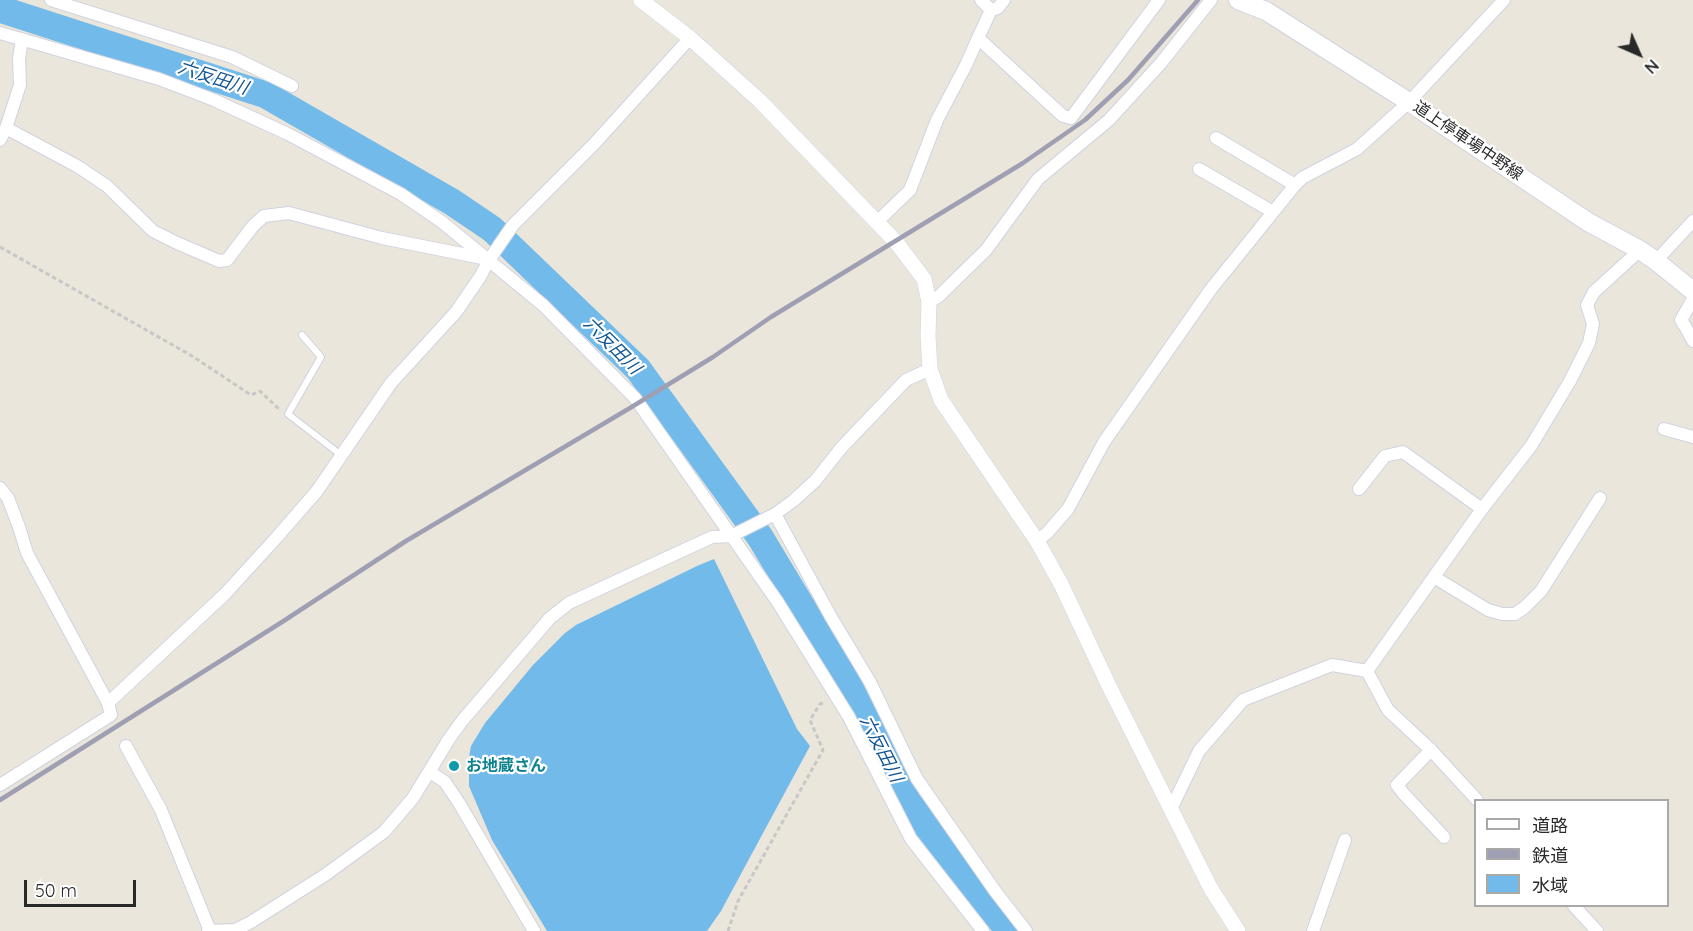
<!DOCTYPE html>
<html>
<head>
<meta charset="utf-8">
<style>
  body { margin:0 }
  #map { position:relative; width:1693px; height:931px; overflow:hidden; background:#ebe6db; font-family:Quicksand,"Noto Sans JP",sans-serif }
  canvas { display:block }
  .legend { position:absolute; left:1474px; top:799px; width:195px; height:108px; box-sizing:border-box; background:#fff; border:2px solid #a9a9a9; margin:0; padding:8px 10px; list-style:none; font-size:18px; color:#292929 }
  .legend li { display:flex; align-items:center; gap:12px; height:30px }
  .legend b { width:30px; border:2px solid #a9a9a9 }
  .north { position:absolute; left:1609px; top:24px; width:60px; height:60px; -webkit-text-stroke:4px #fff; paint-order:stroke; rotate:135deg; font-size:16px; font-weight:700; line-height:24px; text-align:center; color:#292929 }
  .north::after { content:''; display:block; margin:auto; width:21px; height:27px; background:#292929; clip-path:polygon(50% 0,100% 100%,50% 72%,0 100%) }
  .scale { position:absolute; left:24px; top:880px; width:112px; height:27px; box-sizing:border-box; border:3px solid #292929; border-top:0; padding-left:8px; font-size:18px; line-height:21px; white-space:nowrap; color:#292929; -webkit-text-stroke:4px #fff; paint-order:stroke }
</style>
</head>
<body>
<div id="map">
<canvas width="1693" height="931"></canvas>
<ul class="legend">
<li><b style="height:8px;background:#fff"></b>道路</li>
<li><b style="height:8px;background:#9e9fb3"></b>鉄道</li>
<li><b style="height:16px;background:#71baea"></b>水域</li>
</ul>
<div class="north">N</div>
<div class="scale">50 m</div>
</div>
<script>
const c = document.querySelector('canvas').getContext('2d');
c.lineJoin = 'round';
function fill(path, color) { c.fillStyle = color; c.fill(path, 'evenodd'); }
const toPath = rows => new Path2D(rows.map(r => 'M' + r).join(''));
function stroke(path, color, width, dash) { c.strokeStyle = color; c.lineWidth = width; c.lineCap = dash ? 'butt' : 'round'; c.setLineDash(dash || []); c.stroke(path); }
function label(font, color, halo, rows, align = 'center') {
  c.font = font + ' Quicksand,"Noto Sans JP",sans-serif'; c.lineWidth = 4.5; c.setLineDash([]); c.textBaseline = 'middle'; c.strokeStyle = halo; c.fillStyle = color; for (const [text, x, y, turn = 0] of rows) {
    c.save(); c.translate(x, y); c.rotate((+turn || 0) * Math.PI / 180); c.textAlign = isNaN(turn) ? turn : align; if (halo) c.strokeText(text, 0, 0); c.fillText(text, 0, 0); c.restore();
  }
}
const water = toPath([
  [714,559,797,729,810,746,721,911,707,931,547,931,492,840,469,786,469,757,471,746,485,723,533,665,565,633,576,625,697,566]
]);
const river = toPath([
  [0,9,266,95,452,202,492,229,638,369,760,537,846,680,908,802,1009,931]
]);
const path = toPath([
  [0,247,192,356,251,395,260,391,279,409],
  [728,931,738,901,823,750,810,720,820,704,825,702]
]);
const service = toPath([
  [302,335,321,357,288,414,341,455]
]);
const minor = toPath([
  [51,0,232,57,292,86],
  [981,0,991,10,978,38,1063,116,1071,118,1159,0],
  [991,10,998,8,1004,0],
  [0,33,159,79,214,100,288,134,401,194,442,222,543,305,635,398,777,601,849,717,911,839,983,931],
  [6,128,77,166,107,186,153,231,177,243,219,261,227,260,253,226,264,216,289,213,382,238,487,259],
  [1216,138,1295,185],
  [0,140,6,128,20,85,19,59,22,39],
  [1199,169,1273,212],
  [877,222,910,190,937,120,966,65,978,38],
  [1656,261,1693,221],
  [1693,299,1681,320,1686,328,1693,341],
  [929,302,939,296,986,250,1038,179,1109,120,1161,63,1211,0],
  [1664,429,1693,437],
  [0,488,8,498,19,527,27,553,108,703,111,715,0,785],
  [1359,489,1385,456,1403,452,1482,509],
  [775,514,831,617,870,682,917,779,995,891,1026,931],
  [1037,541,1047,533,1068,509,1104,442,1211,289,1295,185,1302,178,1357,149,1409,102,1504,0],
  [1434,577,1488,610,1502,614,1515,614,1525,607,1541,591,1600,498],
  [1367,671,1482,509,1531,446,1570,381,1589,343,1593,324,1587,305,1594,292,1640,250],
  [108,703,225,594,277,537,317,491,391,383,456,312,480,277,489,260,513,225,595,143,690,38],
  [126,746,161,810,210,931],
  [1431,750,1397,785,1403,793,1444,837],
  [430,772,445,782,459,803,534,931],
  [1171,809,1199,751,1243,700,1332,665,1367,671,1388,710,1431,750,1477,800],
  [1574,906,1597,931],
  [208,931,235,930,251,922,325,875,384,832,413,798,449,739,462,721,550,618,569,603,712,537,731,536,775,514,793,501,815,481,842,447,906,380,930,369],
  [1313,931,1345,840]
]);
const tertiary = toPath([
  [641,0,690,38,760,101,896,242,924,279,929,302,928,336,930,369,941,400,1037,541,1061,584,1109,686,1211,889,1238,931]
]);
const secondary = toPath([
  [1238,0,1266,11,1409,102,1588,222,1640,250,1656,261,1693,291]
]);
const rail = toPath([
  [0,800,282,622,406,541,630,408,713,357,771,317,1023,163,1085,120,1128,80,1198,0]
]);
const markers = [
  [454,766,6,"#0f9aa8"]
];
const streetNames = [
  ["道上停車場中野線",1468,141,34]
];
const cultureNames = [
  ["お地蔵さん",466,766]
];
const waterNames = [
  ["六反田川",213,78,18],
  ["六反田川",612,346,45],
  ["六反田川",881,749,63]
];
fill(water, '#71baea');
stroke(river, '#71baea', 27);
stroke(service, '#d0d2e1', 8);
stroke(minor, '#d0d2e1', 14);
stroke(tertiary, '#d0d2e1', 16);
stroke(secondary, '#d0d2e1', 20);
stroke(path, '#c7c7c7', 3, [4.5, 3]);
stroke(service, '#fff', 6);
stroke(minor, '#fff', 12);
stroke(tertiary, '#fff', 15);
stroke(secondary, '#fff', 18);
stroke(rail, '#9e9fb3', 4.5);
for (const [x, y, r, color] of markers) { const dot = new Path2D(); dot.arc(x, y, r, 0, 2 * Math.PI); c.fillStyle = color; c.fill(dot); stroke(dot, '#fff', 2); }
label('16px', '#292929', '#fff', streetNames);
label('bold 16px', '#0d838f', '#fff', cultureNames, 'left');
label('italic 18px', '#125794', '#fff', waterNames);
</script>
</body>
</html>
